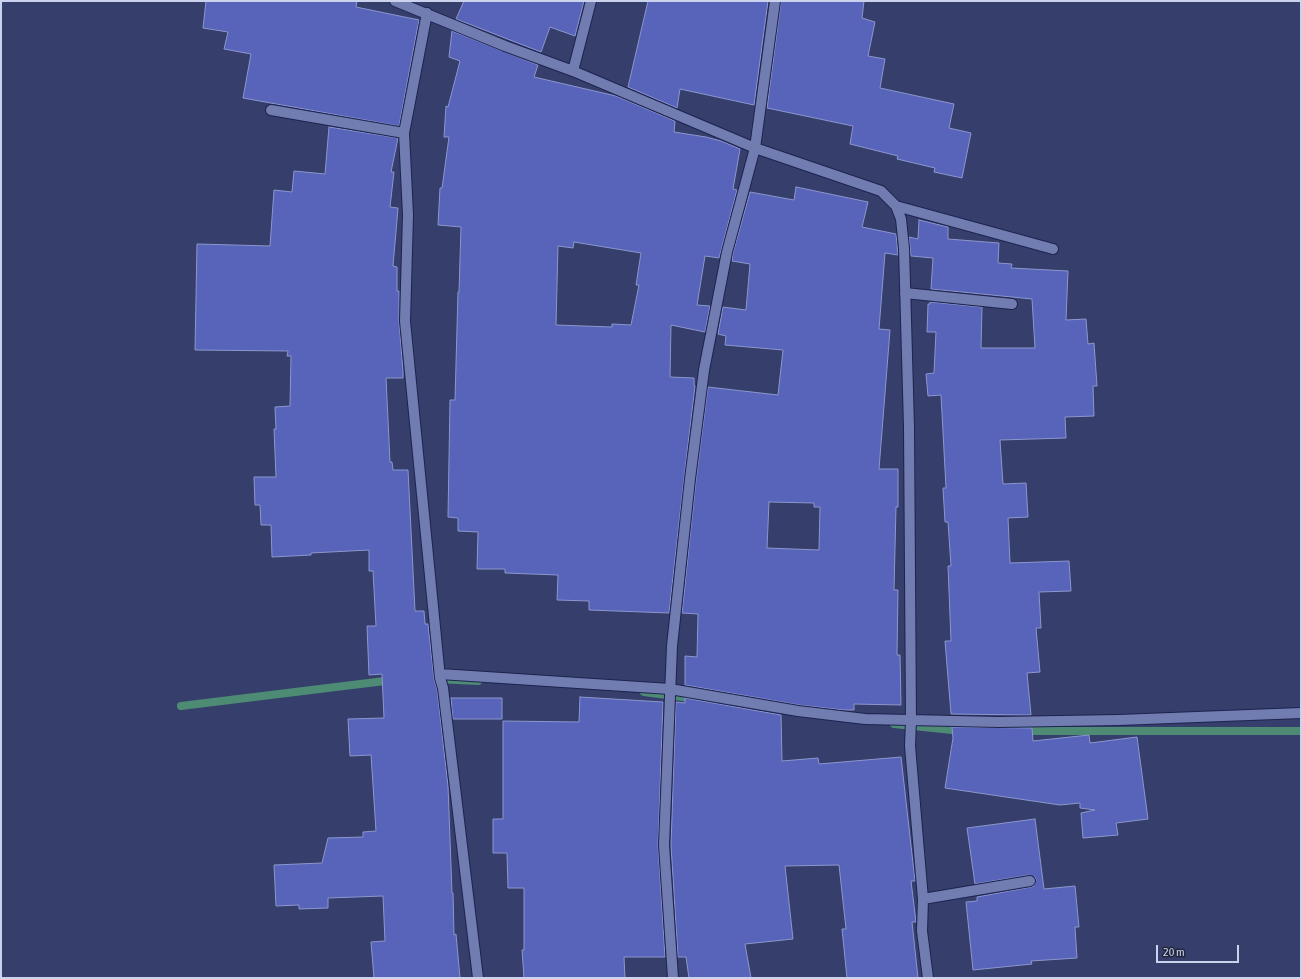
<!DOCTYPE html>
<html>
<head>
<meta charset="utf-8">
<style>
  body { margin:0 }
  #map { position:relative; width:1302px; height:979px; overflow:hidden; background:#363e6c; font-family:"Asap Condensed",sans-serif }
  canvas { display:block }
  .frame { position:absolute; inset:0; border:2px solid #cbd2ee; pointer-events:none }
  .scale { position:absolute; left:1156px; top:945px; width:83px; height:18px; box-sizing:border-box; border:2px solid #cbd2ee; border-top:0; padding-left:5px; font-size:12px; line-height:14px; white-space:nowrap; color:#cbd2ee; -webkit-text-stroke:3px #22273c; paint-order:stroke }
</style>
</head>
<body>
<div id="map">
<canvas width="1302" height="979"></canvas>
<div class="frame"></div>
<div class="scale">20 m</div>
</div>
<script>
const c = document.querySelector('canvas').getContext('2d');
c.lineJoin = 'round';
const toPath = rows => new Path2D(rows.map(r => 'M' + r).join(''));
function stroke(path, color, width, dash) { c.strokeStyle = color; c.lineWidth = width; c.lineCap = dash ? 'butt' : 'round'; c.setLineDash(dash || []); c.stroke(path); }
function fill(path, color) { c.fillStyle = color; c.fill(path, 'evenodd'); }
const stream = toPath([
  [436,679,478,681],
  [644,692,713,701],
  [181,706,393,680],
  [894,724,962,731],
  [1021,731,1301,731]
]);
const building = toPath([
  [206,1,357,1,356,7,419,20,399,126,243,98,251,54,224,49,228,32,203,28,206,1],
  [464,1,584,1,575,36,550,27,541,52,456,19,464,1],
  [648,1,768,1,754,105,680,89,677,108,628,87,648,1],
  [781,1,864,1,862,18,875,22,868,56,885,59,880,88,954,104,949,128,971,133,962,178,934,172,935,168,897,159,898,156,850,144,853,126,767,108,781,1],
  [452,31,538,65,534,77,616,96,675,121,674,132,706,137,721,141,740,149,733,189,737,190,719,258,705,256,697,305,710,306,705,332,671,325,670,377,694,378,694,385,695,386,684,478,669,613,589,610,589,601,557,600,558,575,505,573,505,569,477,569,478,532,458,531,458,518,448,517,450,400,455,400,458,292,459,292,461,227,438,225,440,188,442,188,449,137,444,137,446,106,448,107,460,61,449,57,452,31],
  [574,242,641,253,636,285,639,285,631,325,612,324,612,327,556,325,558,246,573,248,574,242],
  [329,127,398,138,391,172,394,172,390,207,398,208,393,266,397,267,397,291,399,291,399,322,403,371,403,378,386,378,390,462,392,462,393,470,408,470,415,611,424,611,425,624,428,624,434,679,437,689,448,786,452,893,453,893,454,935,456,934,460,978,374,978,371,942,385,941,383,896,328,898,328,908,299,909,299,905,276,906,274,865,322,863,328,838,363,837,363,832,376,831,371,755,350,756,348,719,384,718,382,674,369,675,367,626,376,626,373,571,369,571,369,550,311,553,311,555,272,557,271,525,261,525,260,505,255,505,254,477,276,477,274,429,276,429,275,407,290,406,291,356,287,356,288,351,195,350,197,244,270,246,274,190,292,192,294,171,325,174,329,127],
  [796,187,868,202,862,227,896,234,898,255,885,253,879,329,890,330,879,469,898,469,898,507,896,507,894,590,898,590,897,655,900,655,901,705,854,704,854,710,844,710,799,705,685,685,685,656,697,657,698,614,682,613,696,480,708,387,778,395,783,350,725,345,726,336,718,334,723,307,746,310,750,264,732,261,733,253,750,192,794,200,796,187],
  [769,502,814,503,814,507,820,507,819,550,767,548,769,502],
  [919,220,948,227,948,239,999,243,998,263,1012,264,1011,268,1068,271,1066,320,1086,319,1088,344,1094,343,1097,386,1093,386,1094,416,1065,417,1066,438,1000,440,1003,484,1026,483,1028,517,1008,518,1010,563,1069,561,1071,591,1039,592,1041,628,1036,628,1040,672,1027,673,1031,715,951,714,945,641,951,641,948,566,951,566,948,522,945,522,943,488,946,488,941,395,928,396,926,374,934,373,936,332,927,332,928,304,930,304,930,302,982,307,981,348,1035,348,1032,299,931,289,933,258,911,256,909,237,918,239,919,220],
  [580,697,663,702,658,845,665,957,624,957,625,978,524,978,522,950,524,950,524,888,508,888,507,853,493,853,493,819,503,819,503,721,579,722,580,697],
  [451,698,502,698,502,719,453,719,451,698],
  [685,698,781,715,782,761,818,758,819,764,901,757,915,881,911,881,916,922,912,922,918,978,847,978,842,929,846,929,839,865,785,866,793,939,745,944,751,978,689,978,686,957,678,957,671,845,676,702,685,703,685,698],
  [952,727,1032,728,1033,741,1089,735,1090,743,1137,737,1148,819,1116,823,1118,835,1083,838,1081,813,1095,810,1080,808,1080,803,1060,805,945,788,953,738,952,727],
  [1035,819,1044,889,1075,886,1079,927,1075,927,1077,958,1031,961,1032,964,973,970,966,902,977,901,977,897,1031,887,1034,886,1036,880,1035,877,1029,875,975,884,967,828,1035,819]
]);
const street = toPath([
  [395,1,505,46,573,71,755,148,881,191,896,206,901,219,904,248,909,427,911,720,910,746,923,899,922,931,928,978],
  [427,13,404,133,408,215,405,321,440,678,443,688,478,978],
  [573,71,591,1],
  [271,110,404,133],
  [896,206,1053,249],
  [905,293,1012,304],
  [440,674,670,689,798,711,865,719,999,722,1119,720,1301,713],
  [923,899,1030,881],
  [673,978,664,845,672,646,690,479,704,370,727,252,755,148,775,1]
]);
stroke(stream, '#4d8b74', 8);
fill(building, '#5764ba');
stroke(building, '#8c97cd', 1);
stroke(street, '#1e234f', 12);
stroke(street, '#717cb0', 10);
</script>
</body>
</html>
